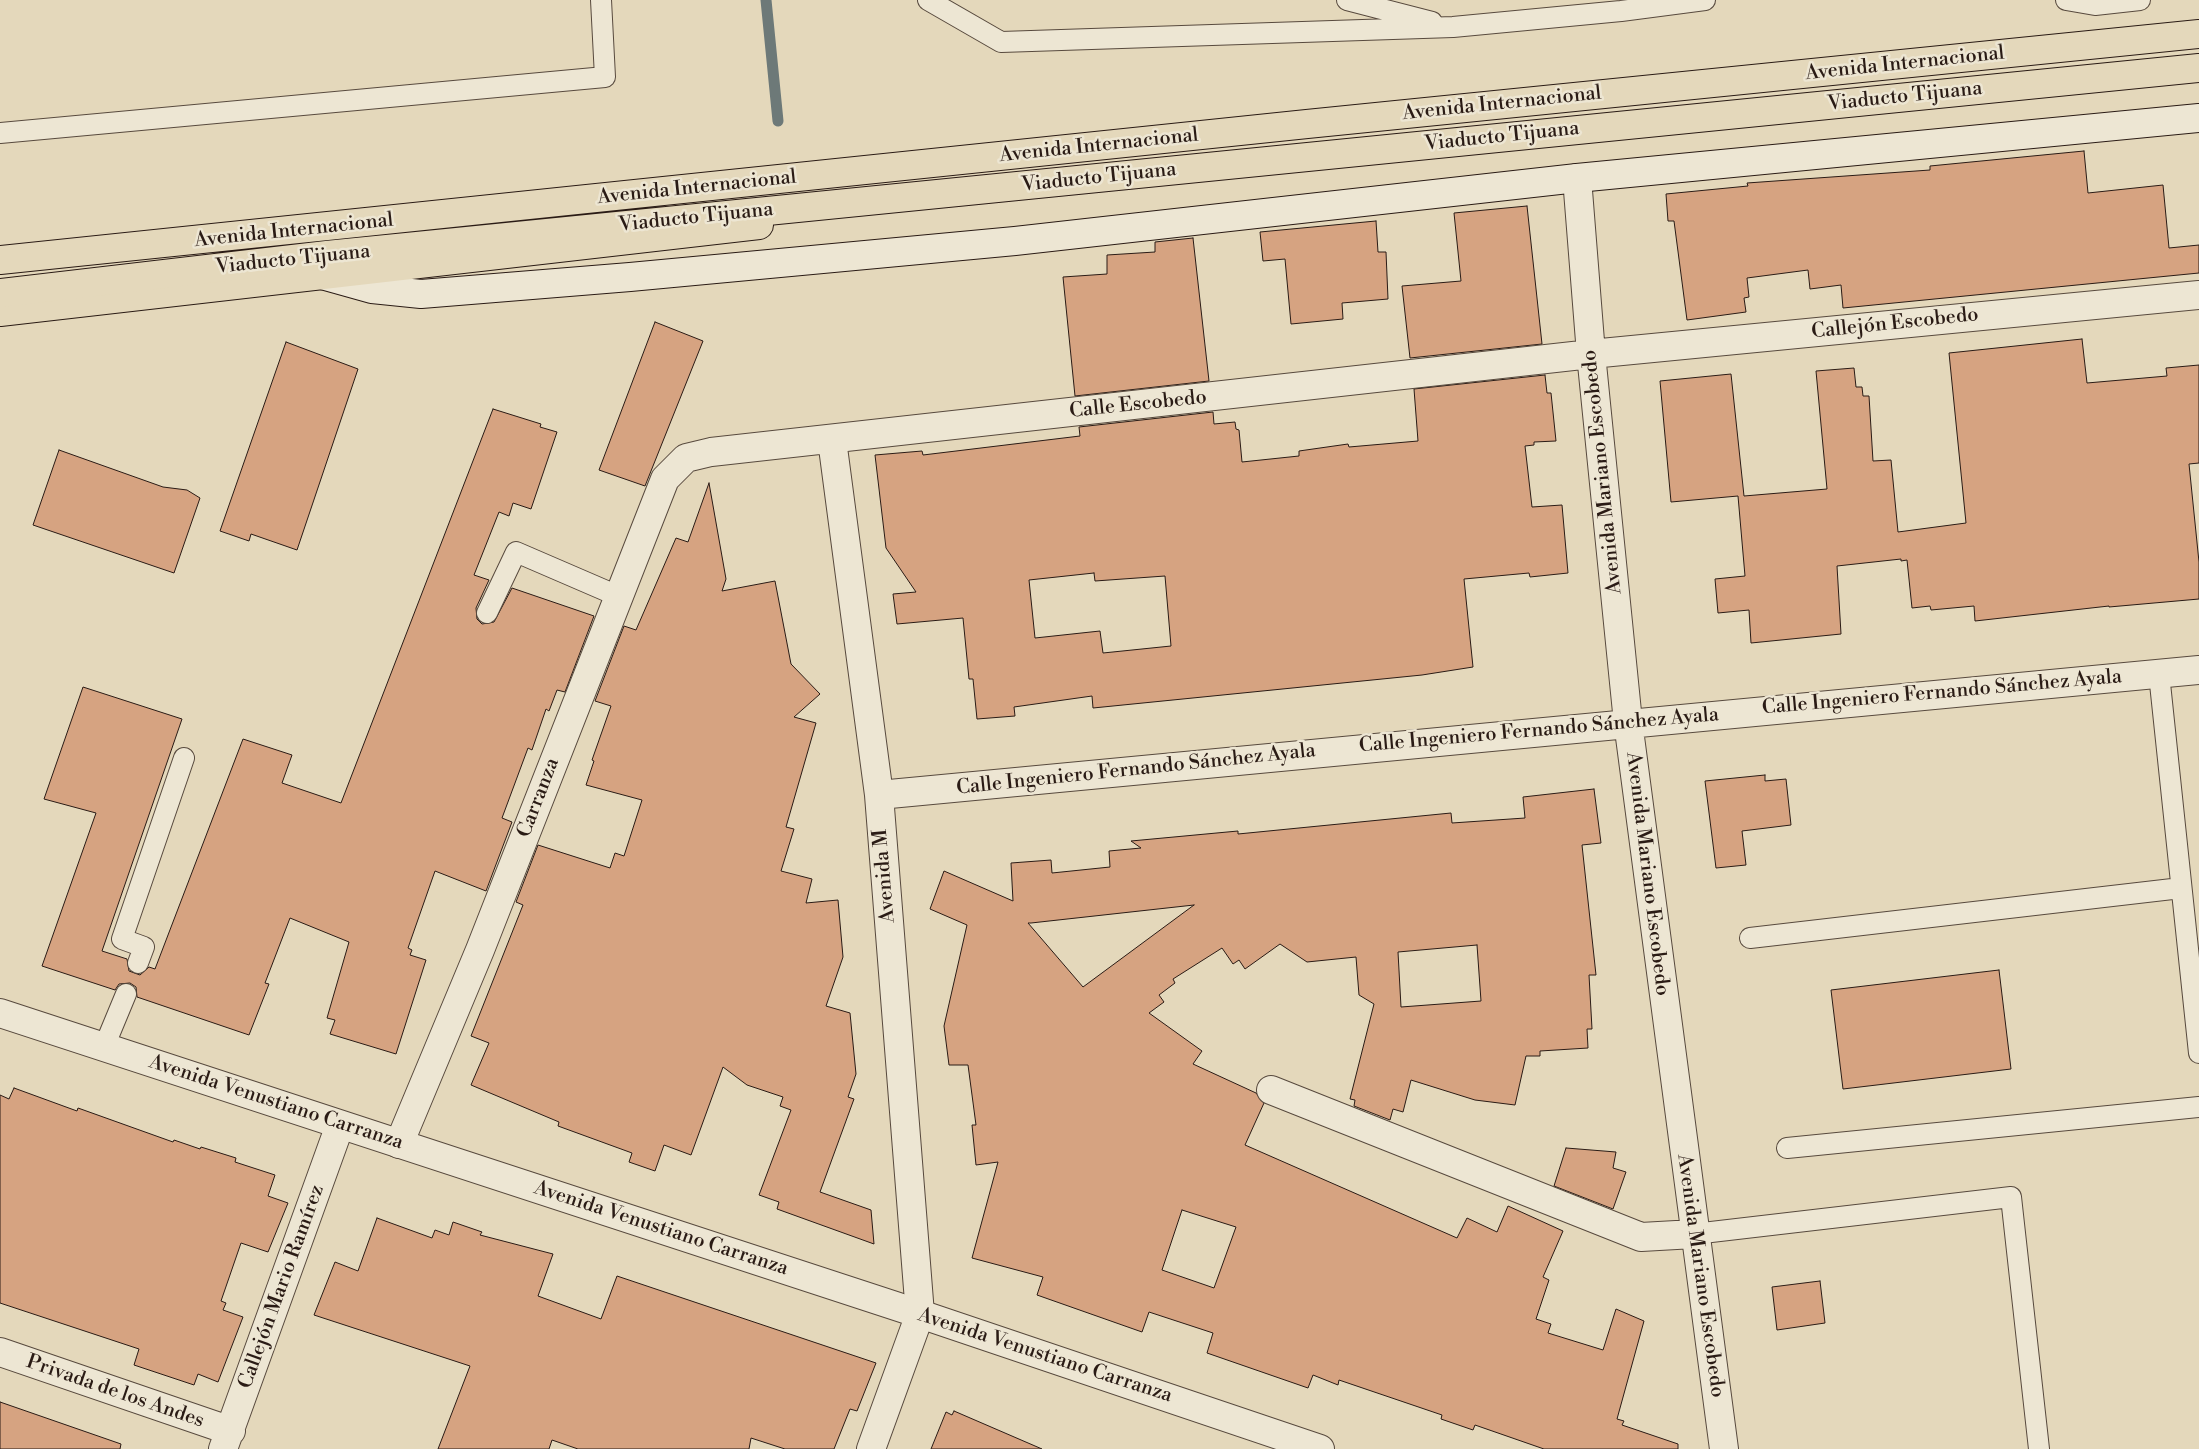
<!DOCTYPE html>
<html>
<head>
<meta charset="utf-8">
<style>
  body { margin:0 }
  canvas { display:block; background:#e4d8bb }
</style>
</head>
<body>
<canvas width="2199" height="1449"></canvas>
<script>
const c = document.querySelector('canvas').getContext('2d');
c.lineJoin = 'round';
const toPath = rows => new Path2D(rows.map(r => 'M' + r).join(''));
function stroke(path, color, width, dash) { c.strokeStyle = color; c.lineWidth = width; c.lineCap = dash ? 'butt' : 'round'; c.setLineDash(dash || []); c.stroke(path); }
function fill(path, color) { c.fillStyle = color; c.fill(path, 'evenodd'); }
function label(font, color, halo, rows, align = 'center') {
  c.font = font + ' "Libre Bodoni",serif'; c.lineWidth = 5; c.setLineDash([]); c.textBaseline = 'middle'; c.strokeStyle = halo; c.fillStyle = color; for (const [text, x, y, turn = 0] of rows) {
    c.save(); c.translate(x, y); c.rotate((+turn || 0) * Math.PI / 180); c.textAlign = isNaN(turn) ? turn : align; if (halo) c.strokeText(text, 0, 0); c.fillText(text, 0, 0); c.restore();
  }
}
const stream = toPath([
  [766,0,778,121]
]);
const building = toPath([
  [2084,151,2088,193,2163,185,2169,248,2199,245,2199,273,1843,308,1841,285,1810,289,1808,270,1747,278,1749,297,1744,298,1746,312,1687,320,1674,221,1668,221,1666,194,1748,186,1747,183,1930,170,1930,166,2084,151],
  [1527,206,1542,344,1410,358,1402,286,1461,281,1454,213,1527,206],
  [1376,221,1378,252,1386,252,1388,299,1342,303,1343,319,1291,324,1285,259,1263,261,1260,232,1376,221],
  [1193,238,1209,381,1075,396,1063,277,1107,274,1107,255,1155,252,1155,242,1193,238],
  [655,322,703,341,645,486,599,470,655,322],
  [2082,339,2087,383,2167,376,2166,368,2199,365,2199,463,2189,464,2199,562,2199,599,2109,607,2109,606,1975,621,1974,606,1931,610,1930,606,1912,608,1907,560,1901,561,1901,559,1837,566,1841,634,1751,643,1749,610,1718,613,1715,579,1745,576,1738,496,1671,502,1660,381,1731,374,1744,496,1827,489,1816,371,1854,368,1856,387,1862,387,1863,396,1869,396,1873,461,1891,460,1898,532,1966,523,1949,353,2082,339],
  [286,342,358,369,297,550,251,534,249,541,220,531,286,342],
  [1545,375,1547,393,1551,393,1556,441,1534,442,1534,445,1525,446,1532,507,1562,505,1568,573,1530,577,1529,573,1464,579,1473,667,1422,675,1093,708,1092,696,1014,707,1015,716,977,719,973,679,969,679,963,618,897,624,893,594,916,592,886,548,875,455,922,451,923,455,1080,436,1079,427,1213,412,1214,424,1235,422,1236,429,1239,430,1242,462,1299,456,1299,451,1348,444,1349,447,1418,441,1414,389,1545,375],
  [1094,573,1095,581,1165,576,1171,646,1103,653,1100,631,1035,638,1029,580,1094,573],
  [493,409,541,424,540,427,557,432,531,509,513,503,509,516,499,512,474,575,489,580,476,608,477,619,482,624,494,622,512,588,594,616,565,692,557,690,549,711,546,709,532,750,528,748,502,818,512,822,486,891,435,871,408,948,412,950,410,955,426,960,396,1054,330,1034,335,1020,327,1018,349,942,290,918,265,983,269,984,249,1035,137,997,136,987,130,983,119,984,115,990,42,966,96,813,44,799,83,687,182,719,102,951,127,959,129,971,140,975,149,967,155,969,243,739,292,755,282,783,341,803,493,409],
  [59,450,163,487,187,490,200,498,174,573,33,525,59,450],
  [709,483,726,579,722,591,775,581,791,664,820,694,794,717,816,723,786,827,794,829,781,871,812,879,806,903,838,900,843,957,826,1006,850,1013,856,1074,848,1097,854,1099,820,1192,871,1210,874,1244,777,1209,779,1202,759,1195,791,1110,780,1106,783,1097,747,1085,723,1067,691,1155,664,1145,655,1171,629,1162,632,1153,558,1126,559,1122,471,1085,489,1043,471,1036,523,905,516,902,538,845,610,868,615,853,624,856,642,800,586,785,594,761,592,760,611,706,595,701,624,626,636,630,676,538,688,542,709,483],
  [1765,775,1765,781,1786,779,1791,825,1742,831,1746,865,1716,868,1705,781,1765,775],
  [1594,789,1601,843,1582,845,1596,975,1589,975,1592,1029,1587,1029,1588,1048,1540,1051,1540,1056,1526,1056,1515,1105,1475,1100,1411,1080,1403,1112,1393,1109,1390,1120,1354,1106,1355,1100,1350,1099,1374,1004,1359,995,1356,957,1307,962,1280,944,1245,969,1239,960,1233,964,1222,948,1173,979,1175,983,1159,995,1164,1002,1149,1013,1202,1051,1193,1064,1256,1093,1264,1103,1245,1145,1457,1238,1467,1218,1497,1232,1508,1206,1563,1231,1543,1277,1549,1280,1536,1319,1551,1324,1548,1333,1603,1350,1616,1309,1644,1321,1617,1419,1624,1421,1622,1425,1678,1444,1678,1449,1544,1449,1475,1425,1473,1430,1441,1419,1442,1415,1339,1380,1338,1385,1313,1375,1308,1388,1207,1353,1213,1333,1149,1312,1142,1332,1037,1295,1043,1277,972,1258,998,1162,976,1165,972,1125,976,1125,968,1065,949,1065,944,1026,967,925,930,909,944,871,1013,901,1011,863,1051,860,1052,873,1110,867,1109,851,1141,848,1131,841,1238,831,1238,834,1451,813,1452,823,1525,818,1523,797,1594,789],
  [1194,905,1083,987,1028,923,1031,923,1194,905],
  [1477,945,1481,1001,1401,1007,1398,952,1477,945],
  [1182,1210,1236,1227,1214,1288,1162,1270,1182,1210],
  [1999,970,2011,1069,1843,1089,1831,990,1999,970],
  [14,1088,77,1111,78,1108,173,1142,174,1140,200,1149,201,1147,236,1158,235,1162,275,1175,268,1196,288,1203,268,1252,241,1243,221,1301,226,1303,223,1310,243,1317,218,1382,198,1374,194,1385,134,1365,139,1349,0,1303,0,1095,9,1099,14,1088],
  [1566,1148,1616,1152,1613,1168,1626,1172,1613,1209,1554,1186,1566,1148],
  [377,1218,432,1238,435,1230,449,1235,453,1222,482,1232,480,1235,553,1254,538,1296,601,1319,617,1276,876,1363,857,1411,850,1409,834,1449,785,1449,751,1438,749,1449,578,1449,552,1440,549,1449,438,1449,470,1366,314,1315,335,1262,358,1271,377,1218],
  [1820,1281,1825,1323,1777,1330,1772,1287,1820,1281],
  [0,1402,121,1444,120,1449,0,1449,0,1402],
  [954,1411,1042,1449,931,1449,946,1412,952,1415,954,1411]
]);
const service = toPath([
  [928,0,1001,42,1453,27,1621,11,1705,0],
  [1347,0,1432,22],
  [2066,0,2095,5,2140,0],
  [0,133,605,77,601,0],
  [487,613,516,552,618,596],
  [2159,674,2199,1053],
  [1750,938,2181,888],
  [138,963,144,947,122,939,184,758],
  [104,1047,126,994],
  [1787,1148,2199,1107],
  [1694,1234,2011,1197,2039,1449]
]);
const minor = toPath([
  [1577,178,1591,354,1628,722,1724,1449],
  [832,440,879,795,920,1314,871,1449],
  [879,795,2199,670],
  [1271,1090,1641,1237,1694,1234],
  [399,1144,480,950,665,479,686,458,711,452,1591,354,2199,295],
  [0,1352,231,1431],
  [223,1449,340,1125]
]);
const tertiary = toPath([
  [0,1013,920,1314,1320,1449]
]);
const secondary = toPath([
  [322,275,372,289,421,294,630,277,1015,241,1577,178,2199,118]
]);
const trunk = toPath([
  [0,312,759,225]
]);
const motorway = toPath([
  [0,260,1307,124,2199,34],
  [0,293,327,255,2199,68]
]);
const streetNames = [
  ["Avenida Internacional",1905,64,-6],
  ["Viaducto Tijuana",1905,97,-6],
  ["Avenida Internacional",1502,104,-6],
  ["Viaducto Tijuana",1502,137,-6],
  ["Avenida Internacional",1099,146,-6],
  ["Viaducto Tijuana",1099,178,-6],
  ["Avenida Internacional",697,188,-6],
  ["Viaducto Tijuana",696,218,-6],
  ["Avenida Internacional",294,231,-6],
  ["Viaducto Tijuana",293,260,-6],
  ["Callejón Escobedo",1895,324,-6],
  ["Calle Escobedo",1138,405,-6],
  ["Avenida Mariano Escobedo",1603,472,-96],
  ["Calle Ingeniero Fernando Sánchez Ayala",1942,693,-5],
  ["Calle Ingeniero Fernando Sánchez Ayala",1539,731,-5],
  ["Calle Ingeniero Fernando Sánchez Ayala",1136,770,-6],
  ["Carranza",539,798,-69],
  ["Avenida Mariano Escobedo",1647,874,83],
  ["Avenida M",885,876,-95],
  ["Avenida Venustiano Carranza",276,1103,18],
  ["Avenida Venustiano Carranza",661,1229,18],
  ["Avenida Mariano Escobedo",1700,1276,82],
  ["Callejón Mario Ramírez",282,1287,-70],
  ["Avenida Venustiano Carranza",1045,1356,18],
  ["Privada de los Andes",115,1392,19]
];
stroke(stream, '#6d7978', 11);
fill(building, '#d6a381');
stroke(building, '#2a1b15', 1);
stroke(service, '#584a3e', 22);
stroke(minor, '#584a3e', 30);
stroke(tertiary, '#584a3e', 30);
stroke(secondary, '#2a1b15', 30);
stroke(trunk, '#2a1b15', 30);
stroke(motorway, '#2a1b15', 30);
stroke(service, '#ede6d3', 20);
stroke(minor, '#ede6d3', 28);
stroke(tertiary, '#ede6d3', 28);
stroke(secondary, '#ede6d3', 28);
stroke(trunk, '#e4d8bb', 28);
stroke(motorway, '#e4d8bb', 28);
label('20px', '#2a1b15', '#ede6d3', streetNames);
</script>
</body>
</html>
